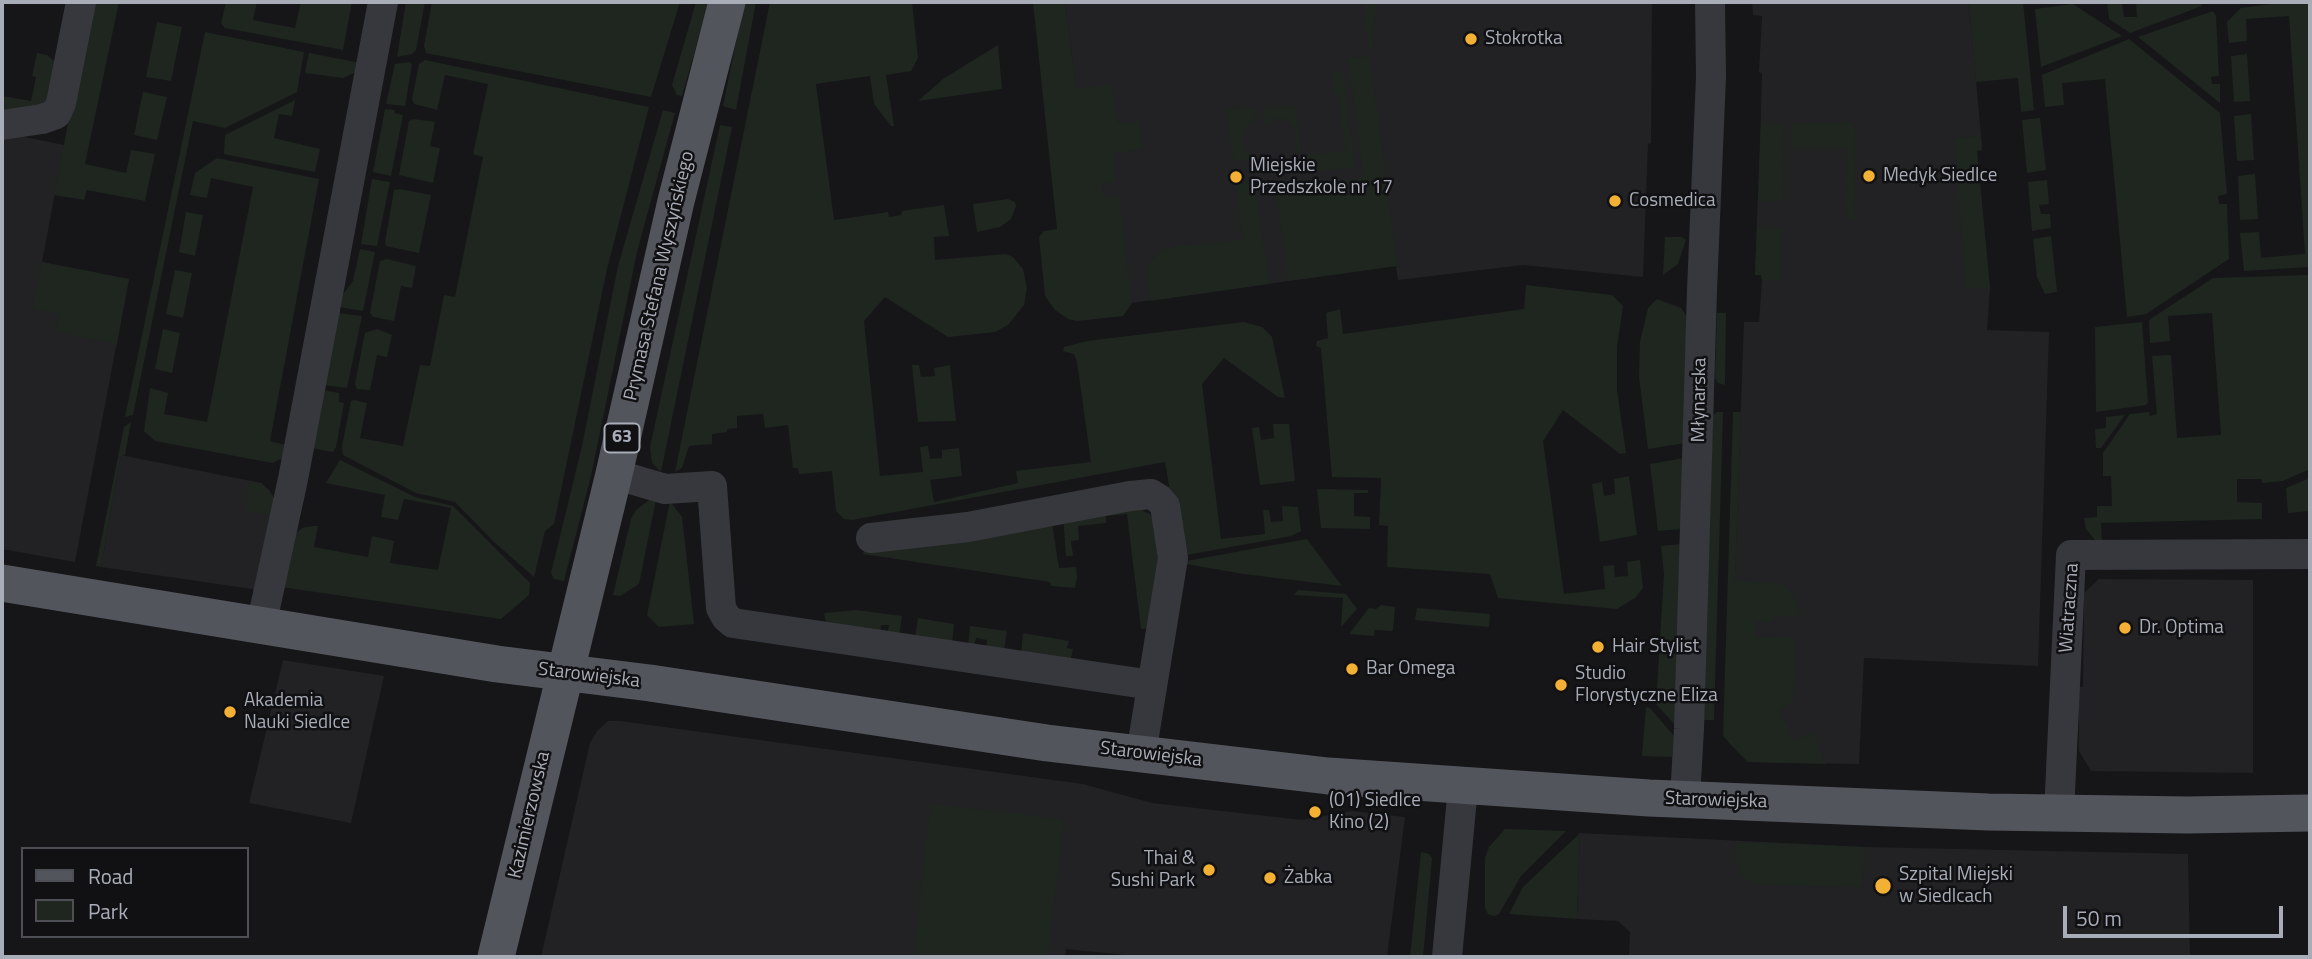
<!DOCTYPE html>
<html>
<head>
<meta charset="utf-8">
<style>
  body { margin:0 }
  #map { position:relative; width:2312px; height:959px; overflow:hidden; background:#161618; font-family:"Titillium Web",sans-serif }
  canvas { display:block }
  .frame { position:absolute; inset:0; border:4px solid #a8adb8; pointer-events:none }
  .legend { position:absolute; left:21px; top:847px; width:228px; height:91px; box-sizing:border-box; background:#111113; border:2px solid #4d4f55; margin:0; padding:9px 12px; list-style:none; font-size:21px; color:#a8adb8 }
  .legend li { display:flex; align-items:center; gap:14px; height:35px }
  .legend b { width:35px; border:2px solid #4d4f55 }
  .scale { position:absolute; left:2063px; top:906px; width:220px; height:32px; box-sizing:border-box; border:4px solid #a8adb8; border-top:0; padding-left:9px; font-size:21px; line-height:24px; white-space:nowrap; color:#a8adb8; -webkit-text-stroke:5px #111113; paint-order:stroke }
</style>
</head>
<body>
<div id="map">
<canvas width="2312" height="959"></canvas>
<div class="frame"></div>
<ul class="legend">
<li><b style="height:9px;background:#53555c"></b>Road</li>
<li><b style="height:19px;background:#1e261f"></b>Park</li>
</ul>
<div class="scale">50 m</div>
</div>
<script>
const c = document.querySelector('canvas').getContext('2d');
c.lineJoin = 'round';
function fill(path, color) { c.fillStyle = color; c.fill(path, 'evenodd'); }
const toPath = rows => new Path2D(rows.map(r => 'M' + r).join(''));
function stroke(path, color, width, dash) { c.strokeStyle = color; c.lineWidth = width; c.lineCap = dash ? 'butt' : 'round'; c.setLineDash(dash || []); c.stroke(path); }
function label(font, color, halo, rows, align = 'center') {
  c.font = font + ' "Titillium Web",sans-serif'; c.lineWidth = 5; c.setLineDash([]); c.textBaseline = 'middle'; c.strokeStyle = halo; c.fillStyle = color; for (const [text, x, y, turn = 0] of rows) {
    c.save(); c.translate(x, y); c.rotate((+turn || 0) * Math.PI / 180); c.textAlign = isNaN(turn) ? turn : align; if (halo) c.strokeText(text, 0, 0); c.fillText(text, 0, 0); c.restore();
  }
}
const built = toPath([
  [1065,2,1652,2,1651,143,1648,144,1643,277,1523,265,1398,280,1396,266,1103,307],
  [1752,2,1969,2,1981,136,1982,150,1977,151,1990,288,1987,330,2049,332,2038,666,1864,658,1859,764,1748,762,1729,743,1744,322,1759,322,1762,280,1761,275,1755,275,1761,112,1762,73,1759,72,1762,16,1753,15],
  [5,133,64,145,42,262,129,279,75,562,2,549,2,149],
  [121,455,261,483,269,490,273,496,259,590,101,567],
  [2308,574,2310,574,2310,773,2308,774],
  [2099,579,2253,580,2253,773,2091,771,2079,751,2079,687,2083,687,2084,593],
  [283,660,384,676,351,823,249,803],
  [608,721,620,721,1083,784,1152,803,1302,820,1352,811,1405,817,1387,957,1146,957,1066,949,1065,957,541,957,590,743,597,731],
  [1580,833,1865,847,2188,854,2190,957,1629,957,1630,932,1618,921,1577,919]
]);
const green = toPath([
  [92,2,119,2,85,164,126,173,131,150,155,154,145,201,87,190,84,200,54,195],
  [226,2,257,2,253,20,295,28,301,2,352,2,343,50,225,28,221,23],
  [406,2,425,2,416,50,412,54,397,57],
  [432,2,680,2,651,97,426,53,424,46],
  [696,2,709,2,682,96,677,95,672,85],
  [744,2,756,2,736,110,723,106],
  [770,2,912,2,918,58,911,71,886,75,894,126,891,126,874,104,870,76,816,84,834,220,888,212,889,217,901,215,902,211,944,205,949,236,934,237,935,260,1006,254,1013,257,1023,269,1027,288,1024,305,1008,325,995,332,948,337,885,297,864,321,880,476,923,472,920,447,928,446,930,459,942,458,942,450,959,448,962,476,930,480,934,502,1018,483,1016,471,1091,462,1077,362,1074,354,1063,351,1064,347,1087,341,1244,322,1262,327,1272,337,1285,398,1278,397,1224,358,1202,384,1221,539,1265,534,1263,510,1269,510,1271,522,1283,521,1282,506,1298,507,1301,531,1291,536,1181,556,1165,462,852,520,844,519,836,511,832,471,799,474,798,468,793,468,788,425,765,428,763,414,737,416,737,428,727,429,727,432,712,434,712,444,689,446,682,468,675,472],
  [1033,2,1065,2,1076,89,1112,84,1118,124,1139,121,1143,149,1114,154,1116,182,1102,184,1104,197,1119,196,1132,303,1123,316,1077,321,1068,319,1055,310,1045,296,1039,237,1044,231,1057,229],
  [1363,2,1379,2,1374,22,1373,50,1369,50],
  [1969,2,2023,2,2034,110,2021,112,2018,78,1976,82],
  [2107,2,2122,2,2124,17,2137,17,2136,2,2199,2,2202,6,2130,33,2109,19],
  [2285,2,2310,2,2310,267,2244,271,2240,233,2259,232,2261,258,2305,254,2289,16,2246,19,2247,41,2229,43,2227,22,2241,8],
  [2073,4,2122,36,2041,67,2035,9],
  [2213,11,2216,16,2219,76,2211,77,2212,84,2220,84,2220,103,2138,37],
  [157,22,182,27,171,81,146,77],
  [205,32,304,52,297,92,225,128,193,121,133,415,125,417],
  [2129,39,2220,113,2227,194,2218,196,2219,204,2227,204,2229,259,2146,314,2127,317,2105,79,2062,83,2064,105,2045,107,2042,75],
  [998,45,1002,89,918,101,943,79],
  [37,53,47,55,54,61,46,105,2,114,2,96,31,101,36,77,32,76],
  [309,53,361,63,356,72,343,78,305,73],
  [2247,54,2250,101,2234,102,2231,56],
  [1370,56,1397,266,1288,281,1276,187,1364,178,1348,58],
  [425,60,649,107,607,269,554,524,545,531,534,577,494,542,455,502,416,493,343,455,342,446,351,401,354,400,367,403,360,438,403,446,420,365,430,366,444,295,455,297,483,157,473,154,488,84,445,75,437,110,414,104,412,99,419,64],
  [410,62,412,65,405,106,386,104,395,64],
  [1343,71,1355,167,1308,172,1306,155,1345,151,1339,94,1334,95,1331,73],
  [143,92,167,97,157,140,134,135],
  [295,100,292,116,279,114,274,138,320,149,315,172,224,154,225,135],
  [1295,104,1301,152,1297,153,1295,129,1291,122,1281,118,1274,119,1271,125,1265,126,1264,109],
  [1254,107,1256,117,1245,129,1243,137,1246,149,1256,159,1233,161,1227,110],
  [385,109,395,110,394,113,403,115,391,176,373,172],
  [663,110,675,113,637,252,591,476,564,581,554,579,551,573,582,446,618,266],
  [2251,114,2254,160,2237,161,2234,116],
  [2040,118,2046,170,2027,173,2022,120],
  [414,119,435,122,430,146,440,148,433,183,399,175,409,121],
  [1847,122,1852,124,1856,133,1855,219,1846,218,1847,148,1792,148,1792,123],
  [1784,123,1783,201,1758,201,1761,124],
  [720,125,732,127,661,472,652,463,650,447],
  [1981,136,1982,150,1977,151,1990,288,1966,288,1954,138],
  [217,158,319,179,270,441,289,446,283,458,272,463,155,441,144,431,150,388,168,393,164,414,207,422,253,187,211,178,207,198,190,195,195,173],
  [2255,174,2258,219,2240,220,2238,176],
  [372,179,390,182,377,246,361,244],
  [2047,180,2049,204,2039,205,2041,214,2050,214,2051,228,2032,231,2028,182],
  [1255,181,1269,284,1150,301,1146,268,1161,250,1187,244,1188,246,1243,239,1235,184],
  [400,189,431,195,419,253,386,246,385,243,394,190],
  [1008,199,1015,202,1016,206,1011,219,1000,227,977,232,973,204],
  [186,212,203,215,195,256,179,252],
  [1757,228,1782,229,1781,281,1762,280,1761,275,1755,275],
  [2051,236,2057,292,2045,294,2037,277,2033,239],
  [1665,237,1682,237,1686,240,1678,264,1663,275],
  [360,249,375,252,363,311,339,307,341,297,353,281],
  [387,259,416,266,412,288,401,286,394,321,373,317,370,313,380,261],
  [42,262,129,279,117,344,56,332,59,314,32,309],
  [175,270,192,273,183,318,166,314],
  [2310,275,2310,469,2283,481,2262,483,2262,479,2237,479,2237,502,2262,503,2262,519,2101,523,2102,544,2095,540,2086,529,2084,518,2097,517,2097,506,2112,506,2111,476,2103,476,2103,453,2130,414,2149,412,2150,416,2157,414,2152,356,2171,355,2177,438,2221,435,2212,313,2168,316,2170,341,2150,343,2149,320,2213,278],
  [1526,285,1612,295,1623,306,1617,347,1617,390,1626,453,1620,454,1563,410,1543,441,1564,594,1605,589,1603,566,1614,565,1615,577,1628,576,1627,562,1640,560,1643,588,1635,598,1617,609,1498,598,1490,574,1387,567,1388,526,1379,525,1381,478,1332,477,1321,348,1316,346,1317,341,1328,338,1326,313,1340,309,1343,334,1524,309],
  [1657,299,1681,308,1689,319,1685,443,1648,449,1639,377,1640,342,1648,308],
  [338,313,362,316,347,388,324,385],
  [1717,313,1726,313,1725,385,1718,383,1715,378],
  [2142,322,2148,402,2146,405,2096,412,2095,327],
  [163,329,180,333,172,373,155,369],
  [377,329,392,335,387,357,377,355,370,390,357,389,355,384,365,333],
  [912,365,919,365,921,377,935,376,934,368,950,365,956,421,918,422],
  [323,390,339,393,339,402,344,403,336,447,333,452,311,448],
  [1717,412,1723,412,1714,720,1703,720,1713,415],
  [1733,412,1741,412,1735,581,1782,584,1789,589,1794,597,1801,617,1774,616,1773,622,1756,621,1756,637,1795,638,1793,703,1779,709,1794,741,1813,733,1826,764,1748,762,1723,736],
  [2125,415,2101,448,2096,448,2095,429,2106,428,2106,417],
  [131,422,125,455,121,456,101,567,96,566,124,427],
  [1273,424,1289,424,1295,481,1260,485,1252,428,1259,427,1261,440,1274,438],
  [1684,458,1682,529,1658,531,1650,464],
  [340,460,415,497,453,506,530,583,529,595,501,619,281,587,295,534,302,528,312,526,318,526,314,547,368,557,372,536,394,541,390,563,438,570,451,508,404,499,398,520,381,517,385,495,326,483],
  [1629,476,1637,535,1600,542,1592,484,1602,482,1604,496,1615,494,1614,479],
  [2310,478,2310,511,2288,513,2286,488],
  [250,481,261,483,269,490,276,502,274,517,245,510],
  [1317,489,1368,490,1368,493,1354,493,1354,516,1370,517,1370,529,1321,528],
  [649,500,656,500,639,584,620,596,613,595,631,519,636,510],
  [670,501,682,517,694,624,659,627,647,615],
  [1139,509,1150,514,1157,524,1163,556,1152,628,1141,629,1127,514,1106,516,1106,523,1078,526,1079,540,1071,541,1073,556,1066,556,1064,530,1064,521],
  [1052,523,1059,568,1076,567,1077,577,1075,588,1051,586,1050,582,863,554,864,550],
  [1307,539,1342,586,1244,574,1186,564,1186,561],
  [1681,544,1675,725,1656,704,1664,574,1661,546],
  [1298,590,1346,594,1357,609,1341,627,1343,598,1294,595],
  [1381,605,1395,607,1393,631,1375,630,1374,636,1349,634,1369,608,1376,609],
  [1417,608,1490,614,1489,627,1415,620],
  [856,610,902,616,899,637,887,635,889,625,881,625,880,634,827,622,825,619,824,613],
  [918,618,954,624,952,644,915,638],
  [970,626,1007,631,1004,651,986,649,987,640,976,638,974,647,968,646],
  [1023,633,1069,641,1067,648,1073,649,1070,662,1021,654],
  [1646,707,1650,708,1674,736,1672,757,1642,756],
  [931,804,1064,819,1048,957,913,957],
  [1505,829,1566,831,1521,876,1499,914,1494,916,1488,914,1485,908,1485,858,1489,847],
  [1580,833,1577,919,1509,914,1523,887],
  [1736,842,1865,847,1862,887,1754,885,1745,879,1738,869,1735,856],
  [1421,852,1429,854,1432,858,1423,957,1410,957]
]);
const minor = toPath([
  [2,125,42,119,56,114,61,103,81,2],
  [614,474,665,489,712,486,721,608,726,617,733,623,1152,685],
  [871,538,968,527,1130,496,1151,494,1159,499,1165,506,1173,558,1141,754],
  [261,626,293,479,383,2],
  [1685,798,1689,729,1702,290,1711,77,1710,2],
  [2059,814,2071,555,2310,554],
  [1447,957,1463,787]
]);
const major = toPath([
  [2,583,497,664,650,683,1047,743,1328,776,1649,798,1988,812,2187,815,2310,813],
  [496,957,614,474,676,201,727,2]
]);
const markers = [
  [1471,39,7,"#f2b134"],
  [1869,176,7,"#f2b134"],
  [1236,177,7,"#f2b134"],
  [1615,201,7,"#f2b134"],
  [2125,628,7,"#f2b134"],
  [1598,647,7,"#f2b134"],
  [1352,669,7,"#f2b134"],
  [1561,685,7,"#f2b134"],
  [230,712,7,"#f2b134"],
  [1315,812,7,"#f2b134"],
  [1209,870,7,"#f2b134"],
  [1270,878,7,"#f2b134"],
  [1883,886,9,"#f2b134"]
];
const shields = [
  [622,438,35]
];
const shieldNames = [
  ["63",622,438]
];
const poiNames = [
  ["Stokrotka",1485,39],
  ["Miejskie",1250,166],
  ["Przedszkole nr 17",1250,188],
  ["Medyk Siedlce",1883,176],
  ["Cosmedica",1629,201],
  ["Dr. Optima",2139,628],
  ["Hair Stylist",1612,647],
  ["Bar Omega",1366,669],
  ["Studio",1575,674],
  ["Florystyczne Eliza",1575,696],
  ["Akademia",244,701],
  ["Nauki Siedlce",244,723],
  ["(01) Siedlce",1329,801],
  ["Kino (2)",1329,823],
  ["Thai &",1195,859,"right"],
  ["Sushi Park",1195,881,"right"],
  ["Szpital Miejski",1899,875],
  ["w Siedlcach",1899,897],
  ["Żabka",1284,878]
];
const streetNames = [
  ["Prymasa Stefana Wyszyńskiego",660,276,-77],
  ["Młynarska",1700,400,-89],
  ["Wiatraczna",2070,608,-86],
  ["Starowiejska",589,676,7],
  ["Starowiejska",1151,755,7],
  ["Starowiejska",1716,801,2],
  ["Kazimierzowska",530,815,-77]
];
fill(built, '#222225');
fill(green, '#1e261f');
stroke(minor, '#37383d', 30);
stroke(major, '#53555c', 37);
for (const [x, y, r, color] of markers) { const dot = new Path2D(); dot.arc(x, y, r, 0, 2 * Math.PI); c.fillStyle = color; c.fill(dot); stroke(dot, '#111113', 2.5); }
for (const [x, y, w] of shields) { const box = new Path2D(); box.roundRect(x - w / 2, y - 14.5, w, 29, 5); c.fillStyle = '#111113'; c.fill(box); stroke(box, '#a8adb8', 2); }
label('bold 18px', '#a8adb8', null, shieldNames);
label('19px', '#a8adb8', '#111113', poiNames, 'left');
label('19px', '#a8adb8', '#111113', streetNames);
</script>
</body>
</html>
